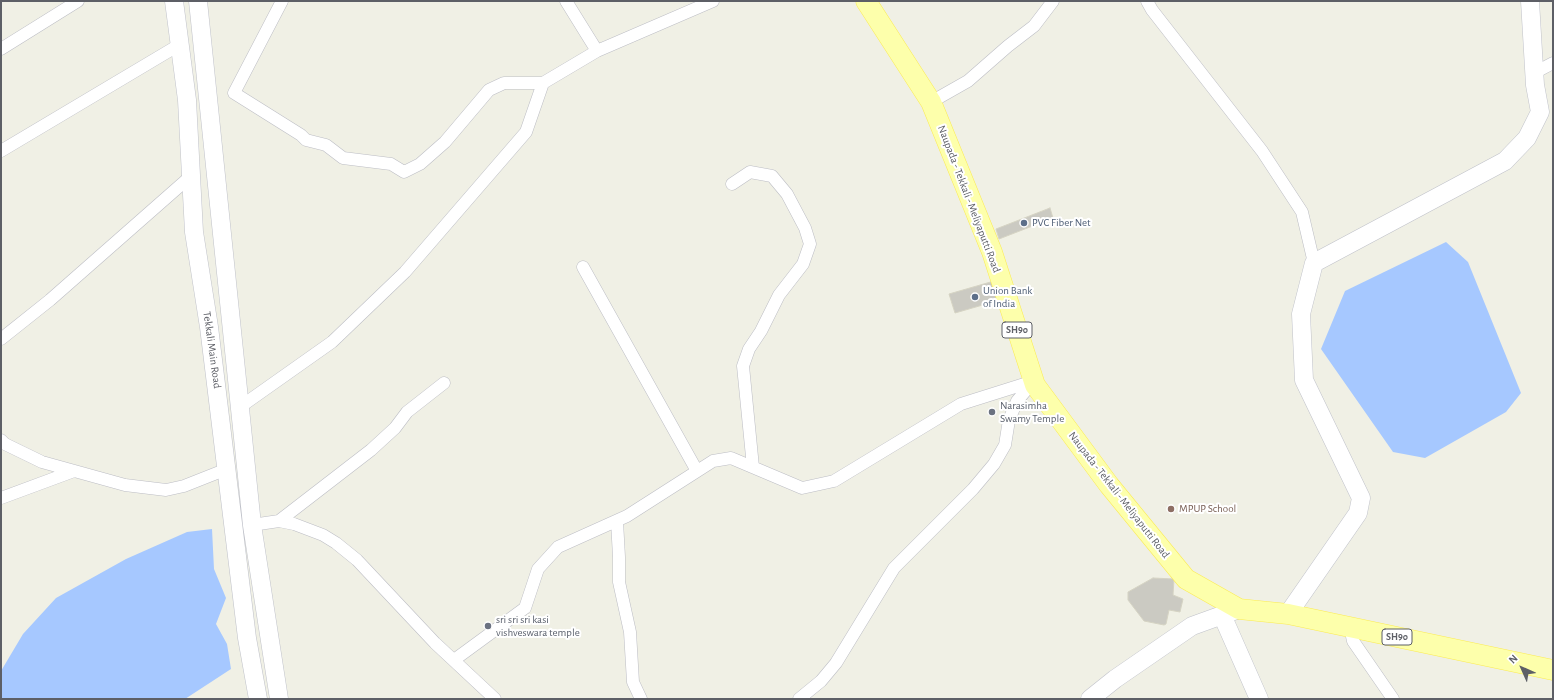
<!DOCTYPE html>
<html>
<head>
<meta charset="utf-8">
<style>
  body { margin:0 }
  #map { position:relative; width:1554px; height:700px; overflow:hidden; background:#f0f0e5; font-family:"Alegreya Sans",sans-serif }
  canvas { display:block }
  .frame { position:absolute; inset:0; border:2px solid #5d5f66; pointer-events:none }
  .north { position:absolute; left:1502px; top:648px; width:40px; height:40px; -webkit-text-stroke:3px #fff; paint-order:stroke; rotate:315deg; font-size:11px; font-weight:700; line-height:16px; text-align:center; color:#5d5f66 }
  .north::after { content:''; display:block; margin:auto; width:14px; height:18px; background:#5d5f66; clip-path:polygon(50% 0,100% 100%,50% 72%,0 100%) }
</style>
</head>
<body>
<div id="map">
<canvas width="1554" height="700"></canvas>
<div class="frame"></div>
<div class="north">N</div>
</div>
<script>
const c = document.querySelector('canvas').getContext('2d');
c.lineJoin = 'round';
function fill(path, color) { c.fillStyle = color; c.fill(path, 'evenodd'); }
const toPath = rows => new Path2D(rows.map(r => 'M' + r).join(''));
function stroke(path, color, width, dash) { c.strokeStyle = color; c.lineWidth = width; c.lineCap = dash ? 'butt' : 'round'; c.setLineDash(dash || []); c.stroke(path); }
function label(font, color, halo, rows, align = 'center') {
  c.font = font + ' "Alegreya Sans",sans-serif'; c.lineWidth = 4; c.setLineDash([]); c.textBaseline = 'middle'; c.strokeStyle = halo; c.fillStyle = color; for (const [text, x, y, turn = 0] of rows) {
    c.save(); c.translate(x, y); c.rotate((+turn || 0) * Math.PI / 180); c.textAlign = isNaN(turn) ? turn : align; if (halo) c.strokeText(text, 0, 0); c.fillText(text, 0, 0); c.restore();
  }
}
const water = toPath([
  [1446,242,1468,262,1521,393,1506,412,1425,458,1393,452,1321,349,1345,291],
  [212,529,214,569,226,598,216,624,227,644,231,669,185,699,1,699,1,671,23,634,56,598,126,559,187,532]
]);
const building = toPath([
  [1050,208,1053,218,999,239,996,229,1050,208],
  [994,281,1000,300,955,313,949,294,994,281],
  [1153,578,1174,579,1173,595,1183,599,1180,612,1169,610,1166,624,1164,625,1144,621,1128,600,1128,592,1153,578]
]);
const minor = toPath([
  [282,1,234,93,301,135,306,140,326,145,343,158,391,164,404,172,420,164,445,142,489,90,504,83,543,83],
  [566,1,597,51],
  [1147,1,1152,10,1262,151,1302,212,1314,263],
  [1,49,78,1],
  [1534,73,1553,63],
  [931,102,968,81,1008,46,1034,26,1053,1],
  [1,151,179,45],
  [732,184,750,172,772,176,787,194,805,228,810,244,803,264,779,295,761,331,749,349,743,366,753,467],
  [583,267,697,471],
  [1,339,50,300,191,176],
  [240,407,332,342,405,272,526,132,543,83,597,51,713,1],
  [1,440,5,444,42,462,125,485,166,490,184,486,227,469],
  [1,498,74,471],
  [279,521,371,450,395,428,407,412,444,383],
  [617,521,619,557,619,582,630,632,633,682,641,699],
  [252,525,279,521,294,524,323,535,336,543,357,560,435,643,495,699],
  [1350,627,1353,641,1393,699],
  [454,660,525,608,538,569,558,547,627,516,713,461,731,458,802,488,834,481,961,404,1034,381],
  [799,699,821,681,836,663,894,568,973,489,994,464,1005,445,1009,420,1017,401,1033,382]
]);
const secondary = toPath([
  [174,1,187,100,194,232,209,327,247,638,258,699],
  [198,1,252,525,279,699],
  [1288,614,1358,513,1361,498,1304,380,1301,314,1314,263,1505,161,1527,138,1540,112,1535,85,1530,1],
  [1222,615,1259,699],
  [1090,699,1115,679,1192,626,1239,609]
]);
const primary = toPath([
  [866,1,931,102,992,252,1035,385,1109,485,1186,579,1239,609,1288,614,1553,670]
]);
const markers = [
  [1024,223,4,"#5c6f8a"],
  [975,297,4,"#5c6f8a"],
  [992,412,4,"#6b7280"],
  [1171,509,4,"#8d6e63"],
  [488,626,4,"#6b7280"]
];
const shields = [
  [1017,330,30],
  [1397,637,30]
];
const shieldNames = [
  ["SH90",1017,330],
  ["SH90",1397,637]
];
const streetNames = [
  ["Naupada - Tekkali - Meliyaputti Road",969,199,69],
  ["Tekkali Main Road",212,350,82],
  ["Naupada - Tekkali - Meliyaputti Road",1119,495,52]
];
const serviceNames = [
  ["PVC Fiber Net",1032,223],
  ["Union Bank",983,291],
  ["of India",983,304]
];
const worshipNames = [
  ["Narasimha",1000,406],
  ["Swamy Temple",1000,419],
  ["sri sri sri kasi",496,620],
  ["vishveswara temple",496,633]
];
const educationNames = [
  ["MPUP School",1179,509]
];
fill(water, '#a6c8ff');
fill(building, '#cbcac2');
stroke(building, '#d5d3c3', 1);
stroke(minor, '#bcbdc4', 13);
stroke(secondary, '#bfc1c9', 19);
stroke(primary, '#fbeb53', 21);
stroke(minor, '#fff', 12);
stroke(secondary, '#fff', 18);
stroke(primary, '#fdffab', 20);
for (const [x, y, r, color] of markers) { const dot = new Path2D(); dot.arc(x, y, r, 0, 2 * Math.PI); c.fillStyle = color; c.fill(dot); stroke(dot, '#fff', 1.5); }
for (const [x, y, w] of shields) { const box = new Path2D(); box.roundRect(x - w / 2, y - 8, w, 16, 3); c.fillStyle = '#fff'; c.fill(box); stroke(box, '#5d5f66', 1); }
label('bold 10px', '#5d5f66', null, shieldNames);
label('11px', '#5d5f66', '#fff', streetNames);
label('11px', '#4e5e75', '#fff', serviceNames, 'left');
label('11px', '#5b616d', '#fff', worshipNames, 'left');
label('11px', '#785e54', '#fff', educationNames, 'left');
</script>
</body>
</html>
